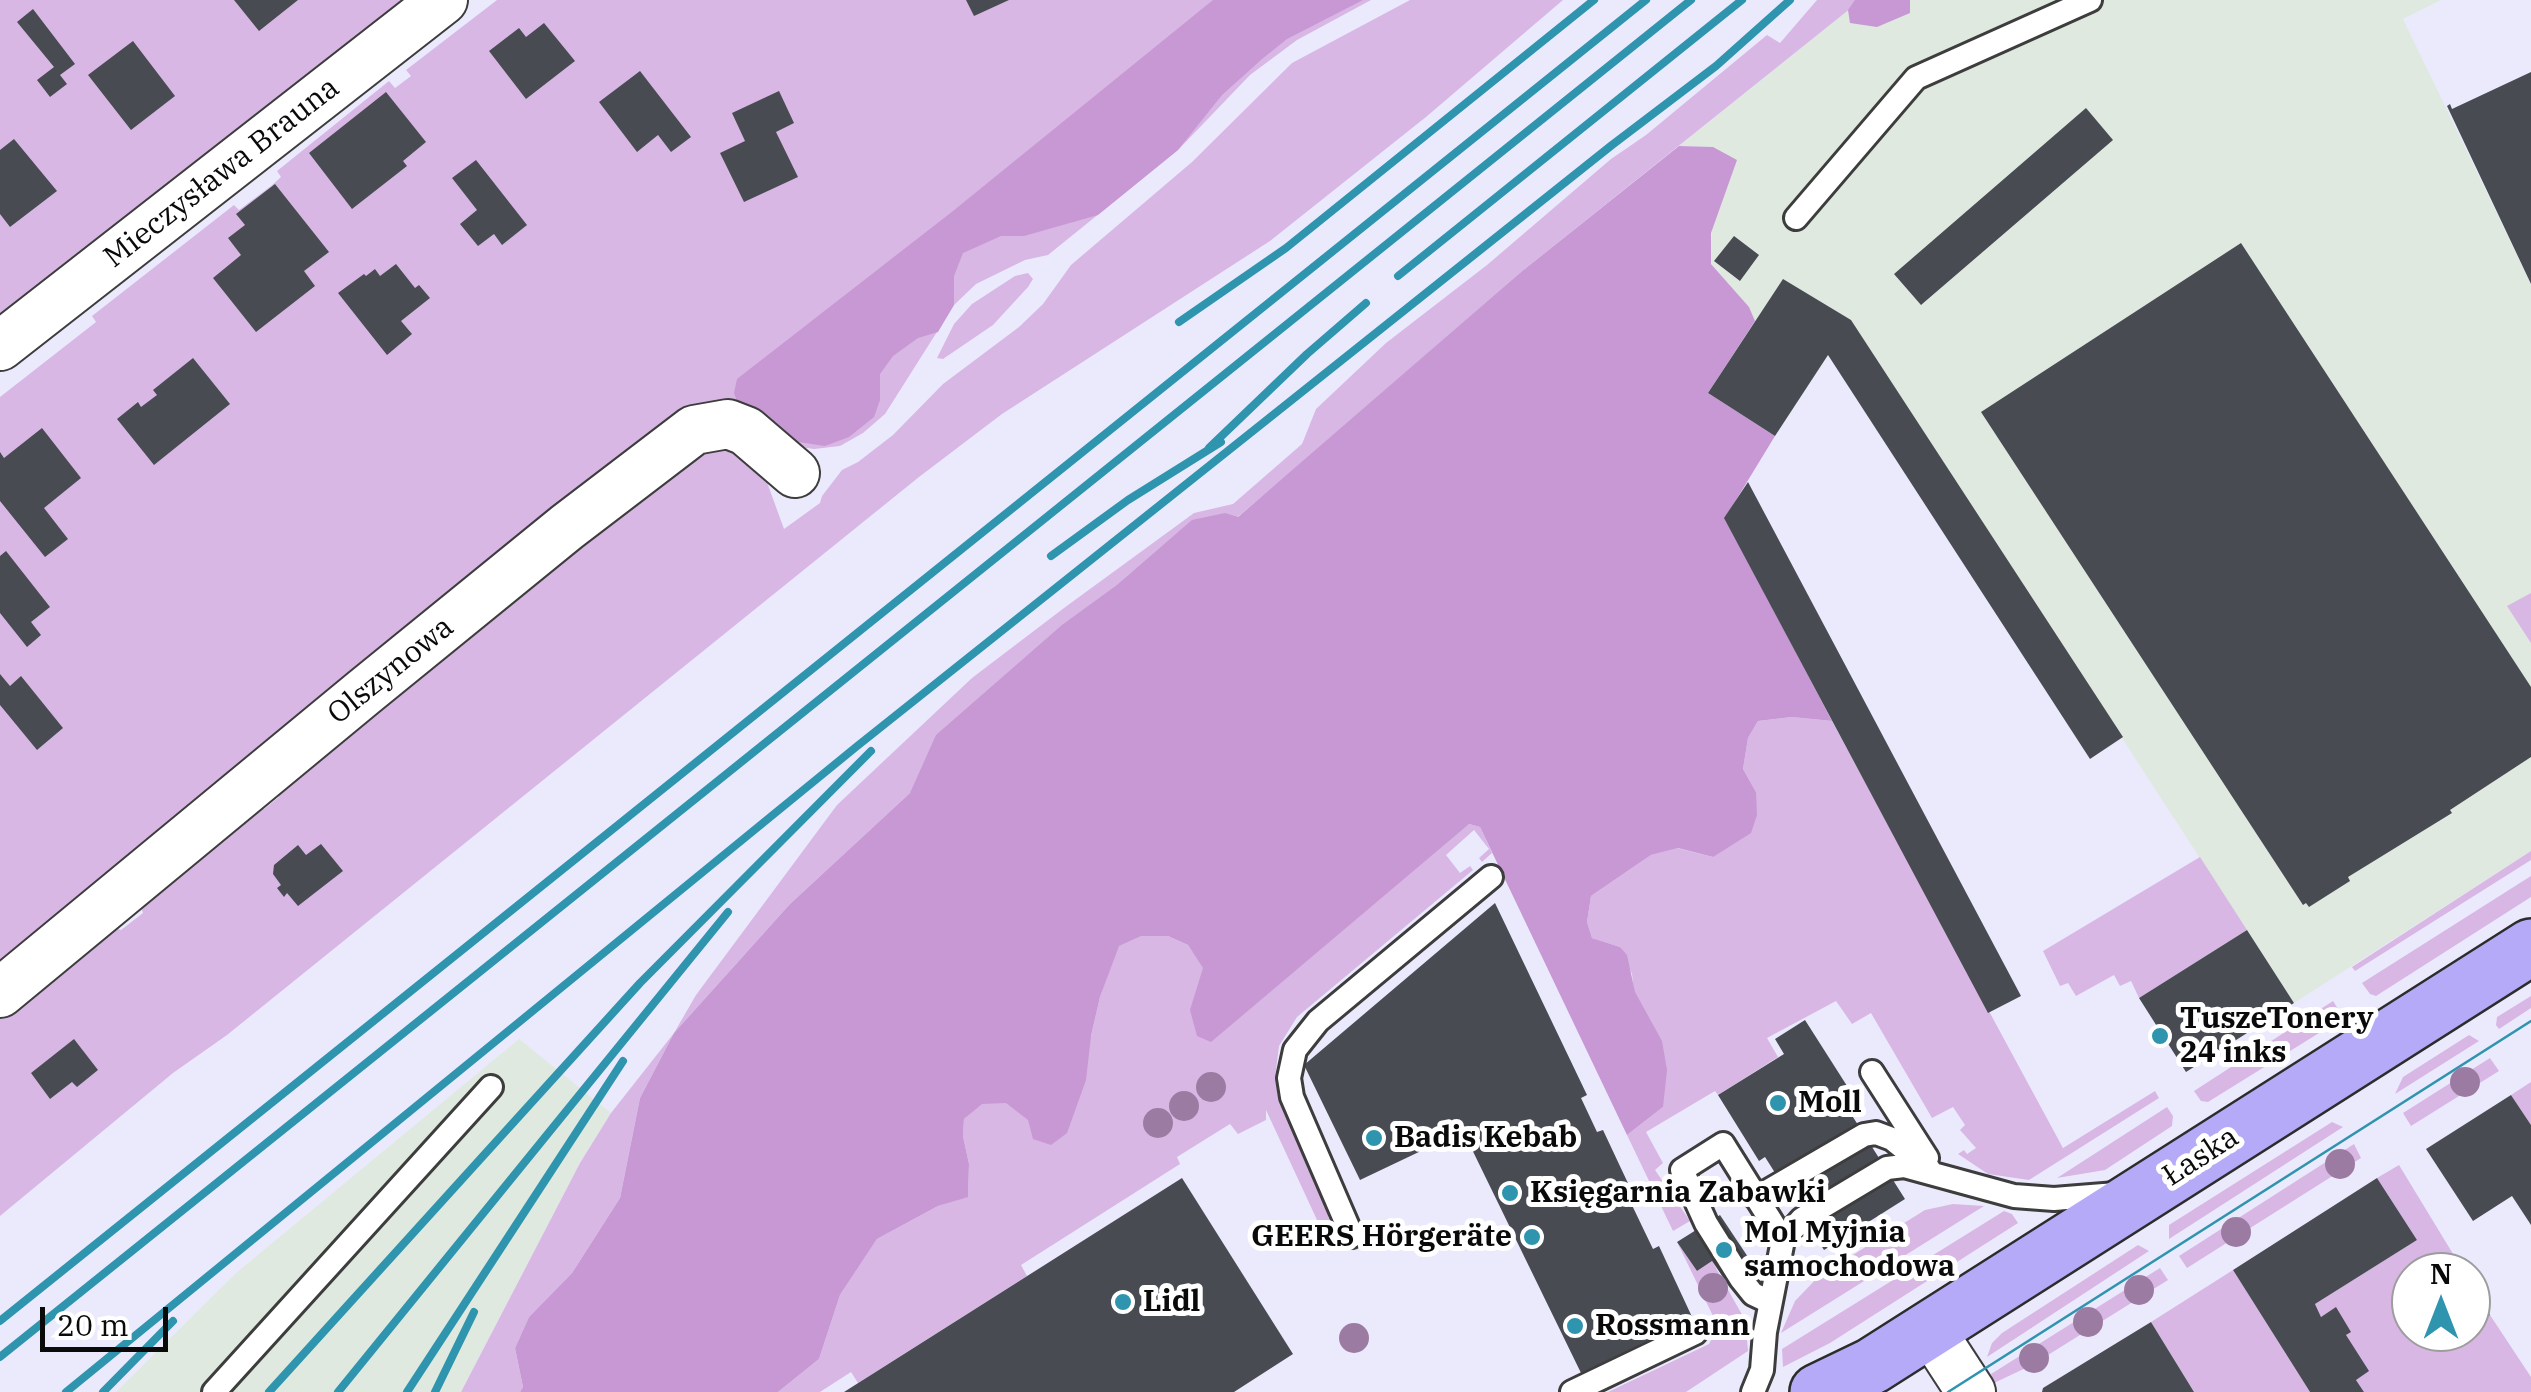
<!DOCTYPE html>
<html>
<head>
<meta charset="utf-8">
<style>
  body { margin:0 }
  #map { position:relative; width:2531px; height:1392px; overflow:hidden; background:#ebeafd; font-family:"IBM Plex Serif",serif }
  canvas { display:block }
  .north { position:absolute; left:2391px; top:1252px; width:100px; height:100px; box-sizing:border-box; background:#fff; border:2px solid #9d9d9d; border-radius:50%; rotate:0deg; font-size:28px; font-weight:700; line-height:40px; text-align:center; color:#0a0a0a }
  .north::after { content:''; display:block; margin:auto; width:35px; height:45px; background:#2f94ad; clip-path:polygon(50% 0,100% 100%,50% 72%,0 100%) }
  .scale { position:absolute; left:40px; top:1307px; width:128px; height:45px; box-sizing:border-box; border:5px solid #0a0a0a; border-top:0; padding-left:12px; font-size:30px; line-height:35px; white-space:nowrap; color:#0a0a0a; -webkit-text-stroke:8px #fff; paint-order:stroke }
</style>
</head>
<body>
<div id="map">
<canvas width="2531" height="1392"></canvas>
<div class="north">N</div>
<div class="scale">20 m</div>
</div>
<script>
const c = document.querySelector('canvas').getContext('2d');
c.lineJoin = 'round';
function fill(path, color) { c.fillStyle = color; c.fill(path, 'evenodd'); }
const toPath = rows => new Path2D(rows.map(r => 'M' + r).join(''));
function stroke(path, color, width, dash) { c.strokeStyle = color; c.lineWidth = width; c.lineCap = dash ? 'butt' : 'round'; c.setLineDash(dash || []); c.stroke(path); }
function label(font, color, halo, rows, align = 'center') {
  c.font = font + ' "IBM Plex Serif",serif'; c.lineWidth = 10; c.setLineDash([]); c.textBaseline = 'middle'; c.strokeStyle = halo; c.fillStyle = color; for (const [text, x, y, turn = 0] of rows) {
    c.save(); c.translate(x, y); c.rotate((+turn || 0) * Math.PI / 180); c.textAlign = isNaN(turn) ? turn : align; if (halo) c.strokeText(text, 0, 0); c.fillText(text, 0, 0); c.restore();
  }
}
const industrial = toPath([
  [1861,0,2441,0,2403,19,2531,284,2531,851,2294,1003,1851,321,1775,436,1708,393,1755,321,1749,307,1711,264,1713,147,1679,146],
  [519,1039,611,1113,580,1163,461,1392,116,1392,236,1273]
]);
const green = toPath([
  [0,0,415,0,305,85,300,80,283,94,287,100,215,148,154,195,0,325],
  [497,0,1371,0,1297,40,1250,75,1178,150,1048,255,1025,260,976,284,954,305,885,414,863,433,840,446,814,449,794,446,734,413,0,975,0,397,96,322,92,316,234,205,239,210,271,186,281,177,277,171,389,81,395,88,411,76,406,70],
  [1410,0,1563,0,1426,117,1270,241,1002,414,919,477,227,1035,173,1073,0,1216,0,1011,101,924,121,930,143,913,137,895,246,806,264,809,279,797,279,778,680,455,728,436,760,463,784,529,820,503,822,496,842,470,858,462,893,435,943,384,1019,327,1043,304,1071,265,1192,162,1292,63],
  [1817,0,1861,0,1521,272,1304,461,910,793,790,904,674,1033,640,1098,620,1198,572,1273,529,1317,515,1348,523,1387,520,1392,461,1392,580,1163,611,1113,674,1033,696,995,837,805,972,678,1064,608,1194,513,1233,504,1302,444,1316,409,1386,343,1487,265,1611,159,1646,135,1767,35,1780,43],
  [1028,273,1033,279,1028,287,993,325,943,359,937,358,954,324,972,304,1015,276],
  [2531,593,2531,643,2507,606],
  [1792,717,1832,721,2063,1148,2155,1091,2159,1098,2029,1180,1988,1174,1958,1154,1964,1150,1967,1154,1976,1148,1960,1130,1965,1125,1953,1107,1932,1118,1871,1013,1852,1024,1836,1001,1767,1038,1778,1057,1718,1095,1715,1091,1646,1132,1663,1163,1655,1170,1690,1221,1673,1231,1627,1135,1663,1107,1646,1015,1634,992,1632,974,1620,947,1592,938,1587,922,1591,896,1651,855,1677,848,1713,857,1756,792,1743,769,1748,738,1758,721],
  [1469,824,1480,827,1492,853,1482,862,1479,858,1489,849,1474,830,1446,855,1460,873,1470,866,1473,870,1297,1017,1279,1046,1275,1078,1279,1101,1323,1194,1332,1232,1324,1235,1266,1110,1266,1120,1238,1134,1230,1124,1177,1157,1180,1164,1021,1265,1027,1276,858,1383,851,1372,820,1392,778,1392,819,1359,840,1295,877,1239,938,1206,968,1196,969,1164,963,1136,964,1119,982,1103,1007,1103,1029,1120,1091,1036,1100,997,1118,946,1140,936,1168,936,1188,945,1203,967],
  [2531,851,2531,860,2355,971,2352,967],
  [2200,857,2247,930,2139,998,2131,981,2120,986,2114,975,2076,996,2068,983,2060,986,2043,951],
  [2531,876,2531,897,2376,996,2370,994,2362,983],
  [2531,996,2531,1008,2499,1029,2496,1025,2497,1017],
  [2333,1001,2340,1012,2340,1020,2208,1102,2201,1101,2194,1091],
  [2469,1035,2479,1041,2395,1094,2403,1077],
  [2490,1058,2499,1071,2411,1126,2403,1113],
  [2531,1082,2531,1125,2511,1095],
  [2167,1107,2173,1116,2172,1126,2105,1170,2057,1178],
  [2332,1122,2343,1127,2169,1239,2169,1225],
  [2354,1144,2361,1158,2187,1268,2179,1256],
  [2399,1165,2464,1272,2411,1272,2411,1332,2471,1332,2471,1318,2475,1325,2490,1315,2531,1377,2531,1392,2364,1392,2356,1380,2346,1335,2350,1332,2336,1308,2321,1317,2315,1304,2417,1240,2377,1178],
  [1953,1204,1984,1206,1781,1333,1795,1301,1819,1276,1925,1210],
  [2004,1211,2012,1214,2018,1223,1830,1343,1783,1367,1782,1349],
  [1677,1242,1697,1271,1712,1261,1745,1320,1748,1351,1686,1392,1608,1392,1709,1344,1714,1335,1713,1316],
  [2138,1245,2149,1251,1987,1357,1992,1343,2002,1333],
  [2160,1268,2168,1280,2032,1365,1994,1383,1991,1374],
  [2233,1270,2310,1392,2194,1392,2151,1322]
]);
const forest = toPath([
  [1213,0,1363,0,1287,39,1262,59,1222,95,1178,150,1098,215,1024,236,1001,236,963,253,954,276,954,305,938,332,918,338,893,356,880,374,880,400,874,417,849,437,825,446,792,441,738,404,734,393,737,379,953,211],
  [1855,0,1910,0,1910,13,1877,27,1850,23,1848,10],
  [1679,146,1713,147,1737,160,1711,233,1711,264,1749,307,1755,321,1708,393,1775,436,1725,518,1832,721,1792,717,1758,721,1748,738,1743,769,1756,792,1757,815,1751,833,1713,857,1678,848,1651,855,1591,896,1587,922,1592,938,1620,947,1627,955,1635,992,1662,1041,1667,1070,1663,1107,1627,1135,1480,827,1469,824,1211,1042,1197,1036,1190,1010,1203,968,1188,945,1168,936,1141,936,1119,946,1100,997,1091,1036,1086,1080,1067,1133,1051,1145,1033,1139,1028,1120,1006,1103,982,1104,964,1119,963,1136,969,1164,968,1197,938,1206,877,1239,840,1295,819,1359,778,1392,520,1392,523,1387,515,1348,529,1317,572,1273,620,1198,640,1098,674,1033,790,904,910,793,936,735,1062,625,1117,585,1192,520,1225,513,1238,517,1521,272]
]);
const building = toPath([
  [234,0,298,0,259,31],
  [966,0,1009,0,974,16],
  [33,9,75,64,60,75,67,84,50,97,37,80,54,67,17,22],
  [544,23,575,61,526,99,489,51,519,28,526,37],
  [133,41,175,96,131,130,88,75],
  [640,71,691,137,671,152,658,135,637,152,599,102],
  [2531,72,2531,284,2447,106,2450,104,2452,109],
  [779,91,794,123,776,132,798,177,744,202,720,153,745,141,732,113],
  [386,92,426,142,403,161,407,166,352,209,309,153],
  [2086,108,2113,140,1921,305,1894,274],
  [14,139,57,191,10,227,0,214,0,150],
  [476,160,527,225,502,245,494,234,478,246,460,224,477,210,452,178],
  [275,184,329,252,304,271,315,286,256,332,213,278,241,255,228,238,245,225,236,214],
  [1734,236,1759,255,1740,281,1714,261],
  [2241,243,2531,687,2531,757,2450,810,2452,813,2348,877,2350,881,2309,907,2306,903,2303,905,1981,412],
  [396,264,415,288,419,285,430,298,401,321,412,334,387,355,338,293,364,274,366,276,375,269,380,276],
  [1783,279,1851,320,2123,737,2090,759,1828,355,1775,436,1708,393],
  [193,358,230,404,154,465,117,419,138,402,141,407,157,395,153,390],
  [42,428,81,478,44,508,68,539,45,557,0,501,0,452,4,458],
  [1748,482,2021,996,1988,1013,1724,518],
  [6,551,50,607,31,622,41,635,27,647,0,613,0,556],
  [0,674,10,686,21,676,63,728,37,750,0,705],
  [321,844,343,871,298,906,287,893,284,897,277,888,281,885,273,874,274,865,298,845,306,855],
  [1495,903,1587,1095,1581,1098,1597,1132,1603,1130,1634,1196,1629,1199,1653,1249,1659,1246,1693,1319,1581,1373,1463,1131,1360,1180,1304,1065],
  [2247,930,2294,1003,2186,1072,2139,998],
  [1805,1020,1856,1100,1846,1106,1905,1199,1824,1250,1765,1157,1759,1161,1718,1095,1784,1054,1775,1039],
  [74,1039,98,1070,77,1087,72,1082,50,1099,31,1073],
  [2511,1095,2531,1125,2531,1225,2512,1196,2473,1221,2426,1149],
  [1182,1178,1293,1354,1234,1392,844,1392],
  [2377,1178,2417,1240,2315,1304,2321,1317,2336,1307,2351,1332,2346,1335,2369,1371,2356,1380,2364,1392,2310,1392,2233,1270],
  [1720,1215,1756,1269,1729,1286,1712,1261,1697,1271,1677,1242],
  [2471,1283,2490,1315,2475,1325,2471,1318],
  [2151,1322,2194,1392,2042,1392,2043,1388]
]);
const lane = toPath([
  [1796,218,1916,78,2090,0],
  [1872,1072,1927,1158],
  [1756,1198,1864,1135,1876,1133,1892,1139,1929,1169],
  [1352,1236,1292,1097,1289,1078,1295,1050,1318,1021,1491,877],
  [1770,1302,1753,1294,1741,1279,1706,1223,1682,1170,1723,1144,1783,1240],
  [214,1392,491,1087],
  [1572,1392,1695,1333],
  [1753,1392,1762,1370,1765,1332,1783,1240,1802,1219,1887,1168,1904,1166,2014,1196,2054,1199,2116,1194]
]);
const street = toPath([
  [0,346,443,0],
  [0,993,363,693,567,527,694,430,728,424,746,431,795,473],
  [1930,1329,1971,1392]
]);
const secondary = toPath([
  [1818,1392,1872,1366,2531,947]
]);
const tram = toPath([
  [1948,1392,2531,1021]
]);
const rail = toPath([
  [1398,276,1742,0],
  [1179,322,1286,248,1594,0],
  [1209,448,1307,354,1366,303],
  [1051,556,1128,500,1221,442],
  [0,1321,1646,0],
  [0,1357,1691,0],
  [66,1392,856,747,1612,145,1716,66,1790,0],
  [103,1392,173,1321],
  [269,1392,640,983,871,751],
  [338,1392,728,912],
  [407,1392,623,1061],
  [435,1392,474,1312]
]);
const trees = [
  [2465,1082],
  [1211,1087],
  [1184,1106],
  [1158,1123],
  [2340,1164],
  [2236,1232],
  [1713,1288],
  [2139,1290],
  [2088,1322],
  [1354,1338],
  [2034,1358]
];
const markers = [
  [2160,1036,10,"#2f94ad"],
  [1778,1103,10,"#2f94ad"],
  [1374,1138,10,"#2f94ad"],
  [1510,1193,10,"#2f94ad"],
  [1532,1237,10,"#2f94ad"],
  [1724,1250,10,"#2f94ad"],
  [1123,1302,10,"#2f94ad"],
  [1575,1326,10,"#2f94ad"]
];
const streetNames = [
  ["Mieczysława Brauna",222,173,-38],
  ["Olszynowa",391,671,-39],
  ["Łaska",2201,1157,-33]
];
const poiNames = [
  ["TuszeTonery",2180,1019],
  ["24 inks",2180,1053],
  ["Moll",1798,1103],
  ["Badis Kebab",1394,1138],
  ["Księgarnia Zabawki",1530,1193],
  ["Mol Myjnia",1744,1233],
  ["samochodowa",1744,1267],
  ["GEERS Hörgeräte",1512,1237,"right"],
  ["Lidl",1143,1302],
  ["Rossmann",1595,1326]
];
fill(industrial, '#dfe9e0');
fill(green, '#d8b7e4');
fill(forest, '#c798d3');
fill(building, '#484c52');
stroke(lane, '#3d3d3d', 28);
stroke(street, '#3d3d3d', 52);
stroke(secondary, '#2c2c2c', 60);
stroke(lane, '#fff', 22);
stroke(street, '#fff', 48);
stroke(secondary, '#b5aaf8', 55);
stroke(tram, '#2f94ad', 2.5);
stroke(rail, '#2f94ad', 8);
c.fillStyle = '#9c7ba3';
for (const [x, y] of trees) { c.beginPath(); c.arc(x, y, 15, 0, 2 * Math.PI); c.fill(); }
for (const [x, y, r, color] of markers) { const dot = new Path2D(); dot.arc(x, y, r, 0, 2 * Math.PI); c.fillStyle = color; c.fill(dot); stroke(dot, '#fff', 4); }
label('30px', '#0a0a0a', '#fff', streetNames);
label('bold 30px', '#0a0a0a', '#fff', poiNames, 'left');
</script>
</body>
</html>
